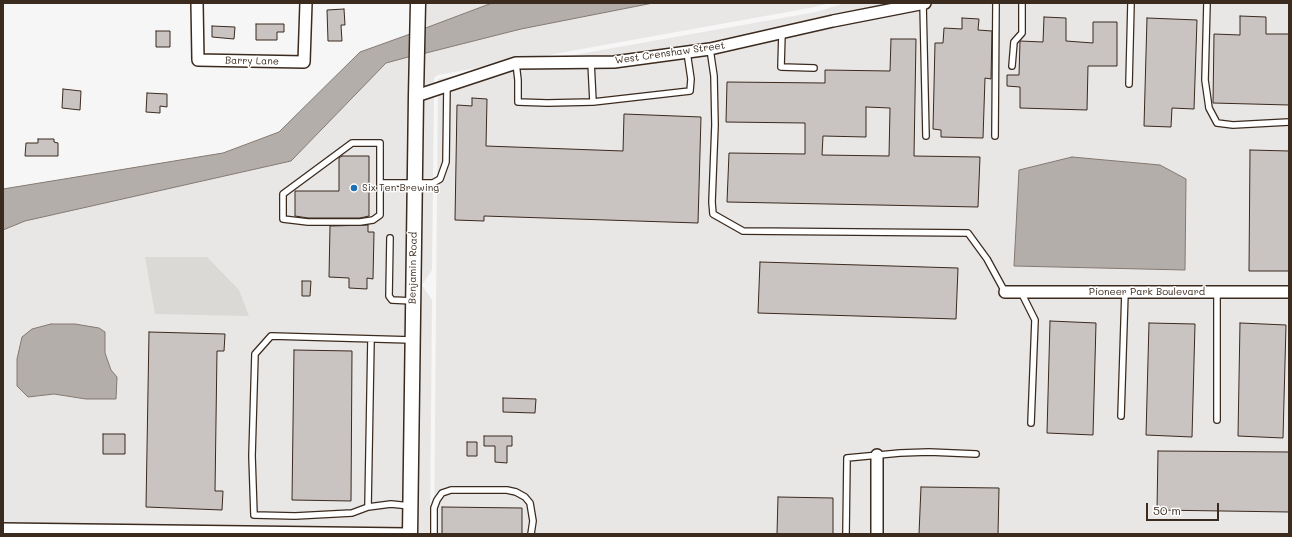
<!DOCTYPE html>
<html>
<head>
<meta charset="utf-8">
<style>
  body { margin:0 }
  #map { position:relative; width:1292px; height:537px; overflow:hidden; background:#f7f6f6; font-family:Mali,sans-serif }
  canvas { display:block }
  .frame { position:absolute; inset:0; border:4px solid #3b2a1e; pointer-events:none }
  .scale { position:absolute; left:1146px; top:503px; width:73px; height:18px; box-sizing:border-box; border:2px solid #3b2a1e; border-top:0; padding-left:5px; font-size:12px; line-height:14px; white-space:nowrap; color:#3b2a1e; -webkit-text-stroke:3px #fff; paint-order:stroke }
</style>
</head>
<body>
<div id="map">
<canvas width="1292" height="537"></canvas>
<div class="frame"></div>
<div class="scale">50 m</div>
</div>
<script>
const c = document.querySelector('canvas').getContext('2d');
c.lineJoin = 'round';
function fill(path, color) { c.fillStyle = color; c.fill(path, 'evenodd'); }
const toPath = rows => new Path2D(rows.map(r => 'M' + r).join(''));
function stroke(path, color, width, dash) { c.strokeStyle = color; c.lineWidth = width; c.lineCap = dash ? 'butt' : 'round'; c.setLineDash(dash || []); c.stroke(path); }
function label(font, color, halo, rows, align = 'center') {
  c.font = font + ' Mali,sans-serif'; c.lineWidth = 3; c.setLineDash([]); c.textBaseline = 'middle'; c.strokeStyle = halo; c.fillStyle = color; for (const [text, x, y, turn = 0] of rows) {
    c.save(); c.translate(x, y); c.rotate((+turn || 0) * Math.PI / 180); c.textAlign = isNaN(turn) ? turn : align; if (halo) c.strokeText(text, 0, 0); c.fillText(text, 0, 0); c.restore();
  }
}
const built = toPath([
  [424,3,492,3,423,29],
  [653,3,829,3,815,7,438,75,434,78,434,84,421,88,422,54,521,29],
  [845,3,1289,3,1289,534,434,534,438,79,816,12],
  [412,56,405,528,3,523,3,230,25,221,291,161,386,62],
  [75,324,105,332,105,353,111,370,116,399,86,399,54,394,28,397,67,325],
  [434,96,432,270,422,285,432,300,430,534,415,534,421,100]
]);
const green = toPath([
  [145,257,207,257,239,290,249,316,155,314]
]);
const water = toPath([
  [492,3,653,3,521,29,422,54,423,29,492,3],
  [413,33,412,56,386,63,291,161,25,221,3,230,3,189,223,153,279,132,360,52,413,33],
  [1072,157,1160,165,1186,179,1185,270,1014,266,1019,170,1072,157],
  [51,324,75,324,99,328,105,332,105,353,111,370,117,377,116,399,86,399,54,394,28,397,17,386,17,359,22,337,32,329,51,324]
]);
const building = toPath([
  [344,9,345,25,341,25,342,41,328,41,327,10,344,9],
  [1240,16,1266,17,1266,34,1289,34,1289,105,1213,103,1214,34,1240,35,1240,16],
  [1044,17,1066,18,1066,41,1093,43,1093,22,1117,22,1117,66,1088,66,1087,110,1020,108,1020,87,1007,86,1007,75,1019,75,1020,41,1043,42,1044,17],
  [962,18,979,19,978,30,992,31,991,79,985,78,983,138,941,137,941,130,933,129,935,43,943,43,944,28,962,29,962,18],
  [1147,18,1197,20,1194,109,1172,108,1171,127,1144,126,1147,18],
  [256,24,284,24,284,32,277,32,277,40,256,40,256,24],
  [212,26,235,27,234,39,212,37,212,26],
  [156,31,170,31,170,47,156,47,156,31],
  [891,39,916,39,914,156,980,157,978,207,727,202,729,153,805,154,805,123,726,122,727,82,825,83,825,70,890,71,891,39],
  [866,107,890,108,889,156,822,155,823,136,866,137,866,107],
  [63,89,81,91,80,110,62,108,63,89],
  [147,93,167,94,167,107,160,106,160,113,146,112,147,93],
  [472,98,487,99,486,146,623,151,624,114,701,117,698,223,484,216,484,221,455,220,457,105,472,106,472,98],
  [38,139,54,139,54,142,58,143,58,156,25,156,26,143,38,143,38,139],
  [1250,150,1289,151,1289,271,1249,271,1250,150],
  [342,156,369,156,369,216,360,218,308,218,295,216,295,191,339,191,339,158,342,156],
  [368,225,368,232,374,232,373,279,367,278,367,289,349,288,349,278,329,277,330,226,368,225],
  [760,262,958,268,956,319,758,313,760,262],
  [302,281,311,281,310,296,302,296,302,281],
  [1050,321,1096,323,1093,435,1047,433,1050,321],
  [1149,323,1195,324,1192,437,1146,435,1149,323],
  [1240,323,1286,325,1283,438,1238,436,1240,323],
  [149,332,225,334,224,351,217,351,215,491,223,491,222,510,146,507,149,332],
  [294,350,352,351,351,501,292,500,294,350],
  [503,398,536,399,535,413,503,412,503,398],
  [103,434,125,434,125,454,103,454,103,434],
  [484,436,512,436,512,446,507,446,507,463,495,462,495,446,484,446,484,436],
  [467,442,477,442,477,456,467,456,467,442],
  [1158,451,1289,452,1289,512,1157,510,1158,451],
  [921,487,999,488,998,534,919,534,921,487],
  [778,497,833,498,833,534,777,534,778,497],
  [442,507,522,508,522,534,442,534,442,507]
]);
const service = toPath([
  [923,3,926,136],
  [1207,3,1205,80,1209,108,1217,123,1233,125,1289,122],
  [782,33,781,67,814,68],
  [710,49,714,76,715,125,712,202,713,214,743,231,968,233,987,259,1005,292],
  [591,62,593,102,690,91,691,79,687,52],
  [516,63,518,80,518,102,547,103,593,102],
  [1012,66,1014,42,1022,33,1022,3],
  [1129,84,1131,3],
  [995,136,996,3],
  [380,183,380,215,373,220,360,222,308,222,283,219,283,194,352,143,380,143,380,183,433,183,440,179,446,162,447,85],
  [390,238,389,296,392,300,413,301],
  [1021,292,1035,320,1031,423],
  [1217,292,1217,420],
  [1121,416,1125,292],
  [410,506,391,504,368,507,352,513,295,516,254,515,252,456,255,354,271,336,412,340],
  [368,507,371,339],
  [434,534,434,508,437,500,442,493,451,490,507,490,516,492,525,497,530,503,533,521,531,534],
  [846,534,847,458,900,453,929,452,976,454]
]);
const minor = toPath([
  [197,3,198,60,304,62,306,3],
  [416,96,516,63,614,62,710,49,833,21,925,3],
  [1005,292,1289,292],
  [877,455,877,534],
  [3,529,407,534]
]);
const tertiary = toPath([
  [410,534,416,96,418,3]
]);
const markers = [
  [354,188,4,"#1f6fb2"]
];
const streetNames = [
  ["West Crenshaw Street",670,53,-8],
  ["Barry Lane",252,61,1],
  ["Benjamin Road",413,268,-89],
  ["Pioneer Park Boulevard",1147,292]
];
const poiNames = [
  ["Six Ten Brewing",362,188]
];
fill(built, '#e9e7e6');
fill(green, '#dbd9d6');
fill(water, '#b4aeaa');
stroke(water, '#847972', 1);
fill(building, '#c9c3c1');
stroke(building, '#3b2a1e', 1);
stroke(service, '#3b2a1e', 8);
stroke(minor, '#3b2a1e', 14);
stroke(tertiary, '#3b2a1e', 17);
stroke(service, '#fff', 5.5);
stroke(minor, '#fff', 11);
stroke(tertiary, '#fff', 14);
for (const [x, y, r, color] of markers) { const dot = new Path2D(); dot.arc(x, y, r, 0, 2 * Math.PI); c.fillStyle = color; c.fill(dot); stroke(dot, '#fff', 1.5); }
label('10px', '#3b2a1e', '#fff', streetNames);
label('10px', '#3b2a1e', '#fff', poiNames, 'left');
</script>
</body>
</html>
